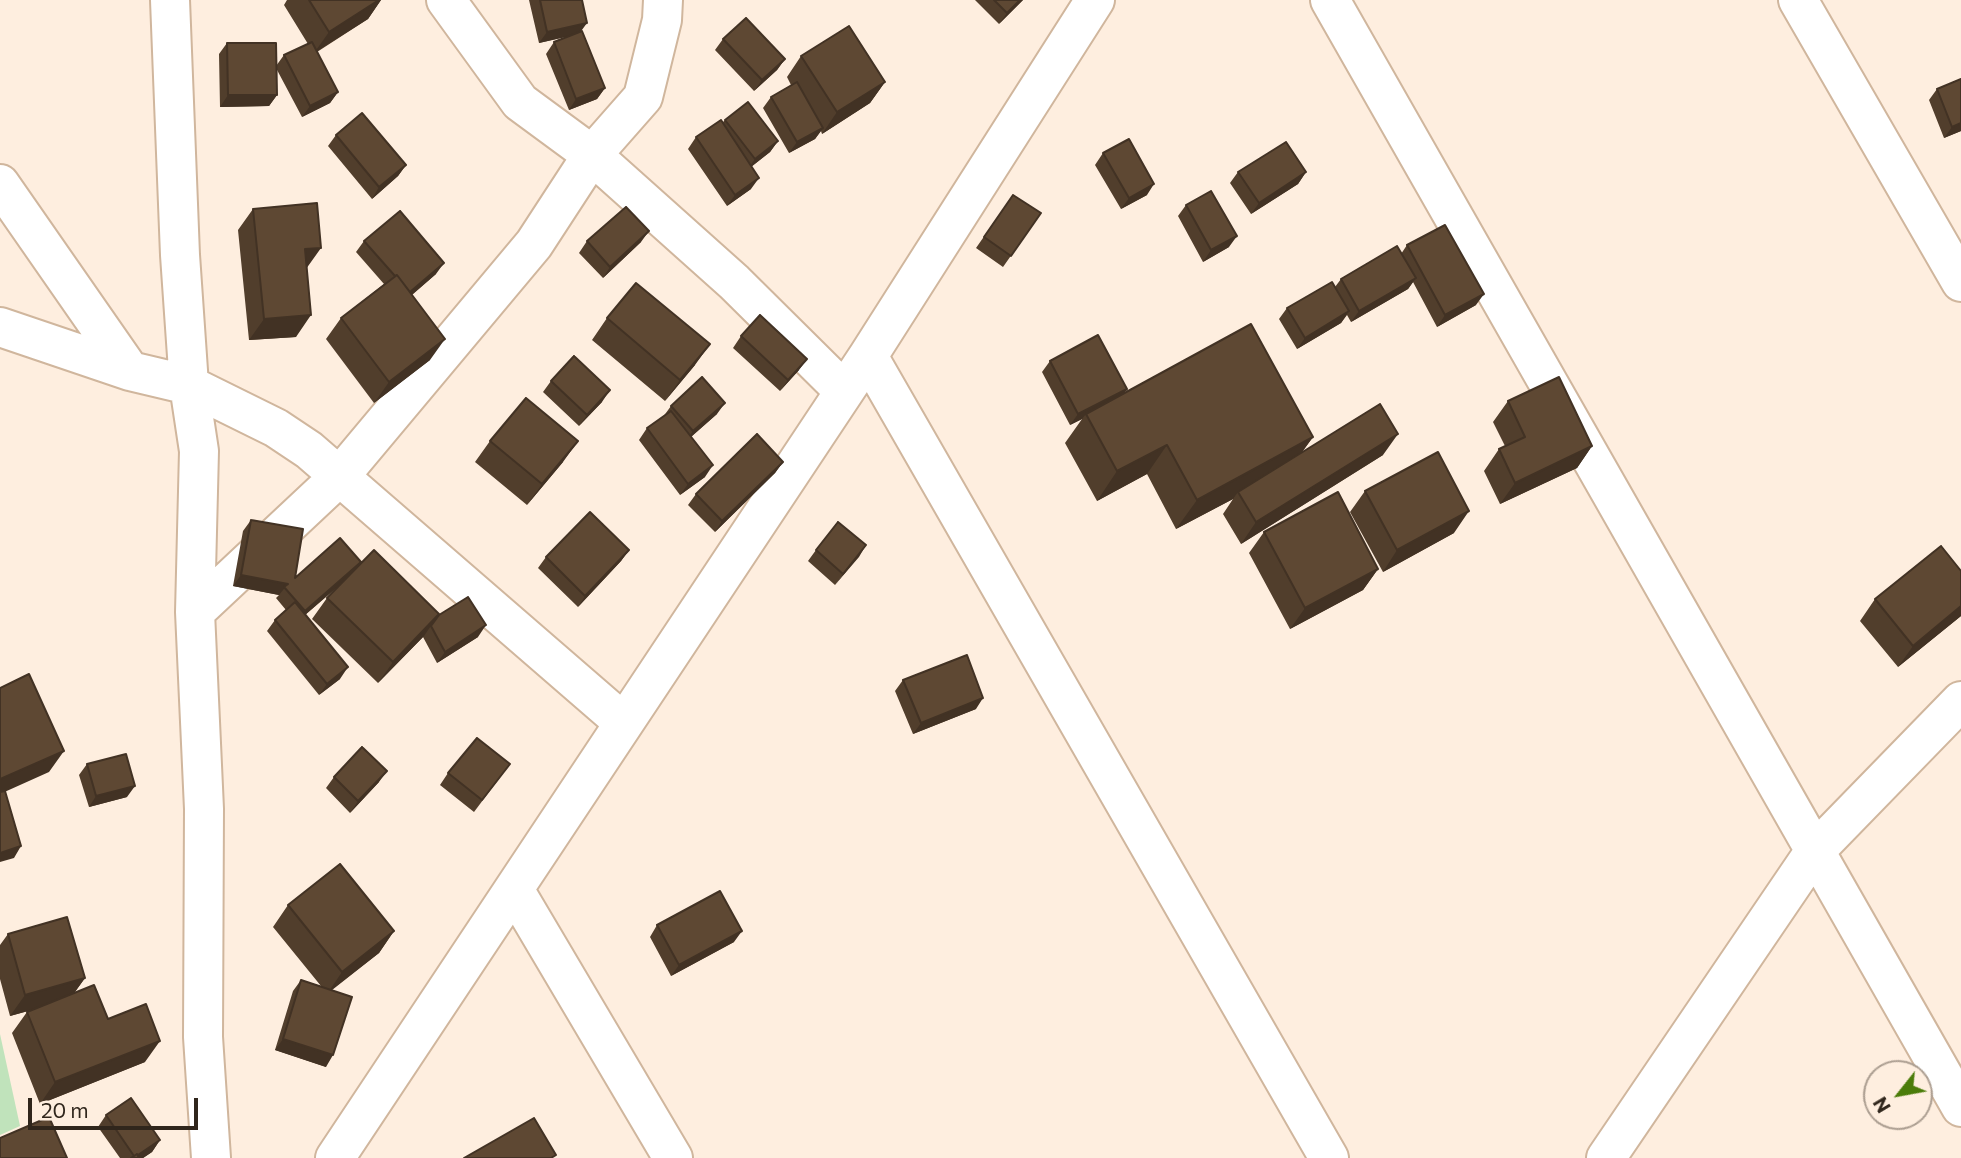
<!DOCTYPE html>
<html>
<head>
<meta charset="utf-8">
<style>
  body { margin:0 }
  #map { position:relative; width:1961px; height:1158px; overflow:hidden; background:#feeedf; font-family:Commissioner,sans-serif }
  canvas { display:block }
  .north { position:absolute; left:1863px; top:1060px; width:70px; height:70px; box-sizing:border-box; background:#feeedf; border:2px solid #ac9e91; border-radius:50%; rotate:239deg; font-size:19px; font-weight:700; line-height:28px; text-align:center; color:#30261c }
  .north::after { content:''; display:block; margin:auto; width:24px; height:32px; background:#4b7c09; clip-path:polygon(50% 0,100% 100%,50% 72%,0 100%) }
  .scale { position:absolute; left:28px; top:1098px; width:170px; height:32px; box-sizing:border-box; border:4px solid #30261c; border-top:0; padding-left:9px; font-size:21px; line-height:24px; white-space:nowrap; color:#30261c; -webkit-text-stroke:5px #feeedf; paint-order:stroke }
</style>
</head>
<body>
<div id="map">
<canvas width="1961" height="1158"></canvas>
<div class="north">N</div>
<div class="scale">20 m</div>
</div>
<script>
const c = document.querySelector('canvas').getContext('2d');
c.lineJoin = 'round';
function fill(path, color) { c.fillStyle = color; c.fill(path, 'evenodd'); }
const toPath = rows => new Path2D(rows.map(r => 'M' + r).join(''));
function stroke(path, color, width, dash) { c.strokeStyle = color; c.lineWidth = width; c.lineCap = dash ? 'butt' : 'round'; c.setLineDash(dash || []); c.stroke(path); }
const green = toPath([
  [0,1034,20,1126,0,1135]
]);
const minor = toPath([
  [170,0,180,255,189,385,199,451,195,612,204,809,203,1037,211,1158],
  [446,0,520,102,592,155,734,282,844,391],
  [1330,0,1961,1107],
  [1798,0,1961,282],
  [0,184,130,371],
  [0,327,130,371,189,385,276,428,309,450,624,723],
  [868,356,1329,1158],
  [195,612,339,477,534,244,592,155,643,97,662,20,663,0],
  [515,891,673,1158],
  [335,1158,868,356,1095,0],
  [1606,1158,1814,852,1961,701]
]);
const wall = toPath([
  [287,0,381,0,368,19,317,52,338,92,330,103,302,117,276,68,277,95,269,106,220,107,219,54,227,43,276,66,284,55,308,44,284,5],
  [529,0,582,0,580,32,605,88,597,99,569,110,546,54,554,42,569,36,539,43],
  [975,0,1023,0,999,24],
  [723,39,785,59,777,70,754,91,715,50],
  [801,56,885,82,870,103,822,134,821,131,815,139,789,153,763,108,771,97,791,85,787,77],
  [1937,89,1961,131,1944,138,1929,100],
  [725,120,778,141,770,152,751,167,751,189,727,206,688,149,696,137,722,123],
  [336,135,406,165,398,176,372,199,328,146],
  [1103,153,1147,195,1121,209,1095,165],
  [1238,172,1306,172,1298,184,1251,214,1230,183],
  [1013,195,1041,213,1003,267,976,248],
  [1186,205,1229,247,1203,262,1178,216],
  [253,209,307,269,296,337,249,340,238,230],
  [364,241,436,274,412,295,430,360,374,403,326,339,341,318,384,284,356,252],
  [587,241,641,242,603,278,579,253],
  [1407,245,1476,305,1437,327,1413,282,1408,289,1351,322,1347,315,1341,323,1297,349,1279,319,1287,308,1335,287,1341,279,1401,254],
  [607,318,695,365,665,401,592,340],
  [741,336,799,370,780,391,733,348],
  [1050,361,1124,393,1313,437,1302,452,1383,455,1241,544,1223,514,1233,499,1176,529,1147,474,1097,501,1065,443,1082,419,1070,425,1042,372],
  [551,381,602,402,579,426,543,392],
  [1508,401,1592,446,1577,468,1500,504,1484,471,1499,449,1505,446,1493,422],
  [671,406,717,414,691,437,705,477,680,495,639,440,647,428,663,417],
  [490,441,563,462,527,505,475,462],
  [783,462,775,473,715,532,688,505,696,494],
  [1365,491,1454,533,1383,572,1350,512],
  [251,520,295,578,361,562,357,567,478,637,437,663,423,637,378,683,312,619,327,598,340,585,305,615,340,679,319,695,267,631,275,620,286,610,276,598,279,595,233,586,243,531],
  [1264,532,1378,569,1363,590,1290,629,1249,553],
  [866,545,835,585,808,561,816,550],
  [629,550,621,561,578,607,538,568,546,557],
  [1875,599,1961,616,1898,667,1860,621],
  [903,680,976,709,913,734,895,691],
  [87,764,127,797,89,807,79,775],
  [510,764,474,812,440,785,448,773],
  [334,777,379,782,350,813,326,788],
  [288,905,394,931,379,953,331,990,326,1067,275,1050,293,991,301,980,321,986,273,927],
  [657,925,734,942,671,976,650,937],
  [8,934,85,978,74,993,108,1019,145,1062,40,1104,12,1033,27,1012,32,1010,10,1016,0,979,0,945],
  [106,1115,160,1140,152,1152,143,1158,120,1158,98,1127]
]);
const shadedWall = toPath([
  [379,0,381,0,368,19,314,53,329,32],
  [1020,0,1023,0,999,24,1007,13],
  [587,23,579,34,539,43,547,32],
  [785,59,777,70,754,91,762,80],
  [885,82,870,103,822,134,837,112],
  [605,88,597,99,569,110,576,99],
  [338,92,330,103,302,117,310,106],
  [228,95,277,95,269,106,220,107],
  [1961,123,1961,131,1944,138,1952,127],
  [823,128,815,139,789,153,797,142],
  [778,141,770,152,747,170,755,159],
  [406,165,398,176,372,199,379,187],
  [1306,172,1298,184,1251,214,1259,203],
  [759,178,751,189,727,206,735,195],
  [1154,184,1147,195,1121,209,1129,198],
  [649,231,641,242,603,278,610,267],
  [1237,236,1229,247,1203,262,1211,250],
  [321,248,306,269,305,249],
  [444,263,436,274,401,304,409,293],
  [1416,278,1408,289,1351,322,1359,311],
  [1484,294,1476,305,1437,327,1445,315],
  [1349,311,1341,323,1297,349,1305,338],
  [311,315,296,337,249,340,264,319],
  [445,339,430,360,374,403,389,382],
  [710,344,695,365,665,401,680,380],
  [807,359,799,370,780,391,788,380],
  [1127,389,1119,400,1086,414,1082,419,1070,425,1078,414],
  [610,390,602,402,579,426,587,415],
  [725,403,717,414,685,442,693,431],
  [1398,434,1383,455,1241,544,1256,522],
  [1313,437,1292,466,1238,492,1233,499,1176,529,1197,500],
  [578,441,563,462,527,505,542,484],
  [1167,445,1147,474,1097,501,1117,471],
  [1592,446,1577,468,1500,504,1515,483],
  [783,462,775,473,715,532,722,521],
  [713,465,705,477,680,495,688,484],
  [1469,511,1454,533,1383,572,1397,550],
  [866,545,859,557,835,585,843,574],
  [629,550,621,561,578,607,585,596],
  [361,562,353,573,297,622,305,611],
  [1378,569,1363,590,1290,629,1305,608],
  [241,575,288,584,279,595,233,586],
  [1961,606,1961,616,1898,667,1913,646],
  [439,614,424,636,378,683,393,662],
  [486,625,478,637,437,663,445,652],
  [348,667,340,679,319,695,327,684],
  [983,698,976,709,913,734,921,723],
  [64,751,49,772,0,794,0,779],
  [387,771,379,782,350,813,358,801],
  [135,786,127,797,89,807,96,796],
  [21,846,14,858,0,862,0,853],
  [394,931,379,953,327,994,342,972],
  [742,931,734,942,671,976,679,965],
  [85,978,70,999,10,1016,25,995],
  [283,1039,333,1055,326,1067,275,1050],
  [160,1041,145,1062,40,1104,55,1082],
  [160,1140,152,1152,143,1158,135,1158]
]);
const building = toPath([
  [309,0,379,0,329,32,309,0],
  [540,0,582,0,587,23,547,32,540,0],
  [994,0,1020,0,1007,13,994,0],
  [746,18,785,59,762,80,723,39,746,18],
  [849,26,885,82,837,112,801,56,849,26],
  [582,31,605,88,576,99,554,42,582,31],
  [312,42,338,92,310,106,284,55,312,42],
  [227,43,276,43,277,95,228,95,227,43],
  [1961,79,1961,123,1952,127,1937,89,1961,79],
  [797,82,823,128,797,142,771,97,797,82],
  [748,102,778,141,755,159,725,120,748,102],
  [362,113,406,165,379,187,336,135,362,113],
  [721,120,759,178,735,195,696,137,721,120],
  [1129,139,1154,184,1129,198,1103,153,1129,139],
  [1286,142,1306,172,1259,203,1238,172,1286,142],
  [1211,191,1237,236,1211,250,1186,205,1211,191],
  [1013,195,1041,213,1011,256,984,237,1013,195],
  [317,203,321,248,305,249,311,315,264,319,253,209,317,203],
  [626,207,649,231,610,267,587,241,626,207],
  [400,211,444,263,410,292,397,275,395,276,364,241,400,211],
  [1445,225,1484,294,1445,315,1407,245,1445,225],
  [1397,246,1416,278,1359,311,1341,279,1397,246],
  [397,275,445,339,389,382,341,318,397,275],
  [1332,282,1349,311,1305,338,1287,308,1332,282],
  [636,283,710,344,680,380,607,318,636,283],
  [760,315,807,359,788,380,741,336,760,315],
  [1251,324,1313,437,1197,500,1167,445,1117,471,1086,414,1251,324],
  [1098,335,1127,389,1078,414,1050,361,1098,335],
  [574,356,610,390,587,415,551,381,574,356],
  [702,377,725,403,693,431,671,406,702,377],
  [1559,377,1592,446,1515,483,1499,449,1525,437,1508,401,1559,377],
  [526,398,578,441,542,484,490,441,526,398],
  [1380,404,1398,434,1256,522,1238,492,1380,404],
  [671,411,713,465,688,484,647,428,671,411],
  [757,434,783,462,722,521,696,494,757,434],
  [1438,452,1469,511,1397,550,1365,491,1438,452],
  [1338,492,1378,569,1305,608,1264,532,1338,492],
  [590,512,629,550,585,596,546,557,590,512],
  [251,520,303,529,295,578,340,538,361,562,305,611,284,587,288,584,241,575,251,520],
  [838,522,866,545,843,574,816,550,838,522],
  [1941,546,1961,571,1961,606,1913,646,1875,599,1941,546],
  [374,550,439,614,393,662,327,598,374,550],
  [468,597,486,625,445,652,431,626,439,615,468,597],
  [295,602,348,667,327,684,275,620,295,602],
  [967,655,983,698,921,723,903,680,967,655],
  [29,674,64,751,0,779,0,688,29,674],
  [477,738,510,764,482,800,448,773,477,738],
  [362,747,387,771,358,801,334,777,362,747],
  [126,754,135,786,96,796,87,764,126,754],
  [5,791,21,846,0,853,0,792,5,791],
  [340,864,394,931,342,972,288,905,340,864],
  [720,891,742,931,679,965,657,925,720,891],
  [67,917,85,978,25,995,8,934,67,917],
  [301,980,352,997,333,1055,283,1039,301,980],
  [94,985,108,1019,146,1004,160,1041,55,1082,27,1012,94,985],
  [131,1098,160,1140,138,1155,137,1154,134,1156,106,1115,131,1098],
  [49,1117,67,1158,0,1158,0,1138,49,1117],
  [534,1118,556,1155,551,1158,464,1158,534,1118],
  [137,1154,139,1158,131,1158,137,1154]
]);
fill(green, '#c0e3bb');
stroke(minor, '#d0b69d', 42);
stroke(minor, '#fff', 38);
fill(wall, '#513e2c');
fill(shadedWall, '#423224');
fill(building, '#5e4833');
stroke(building, '#423224', 2);
</script>
</body>
</html>
